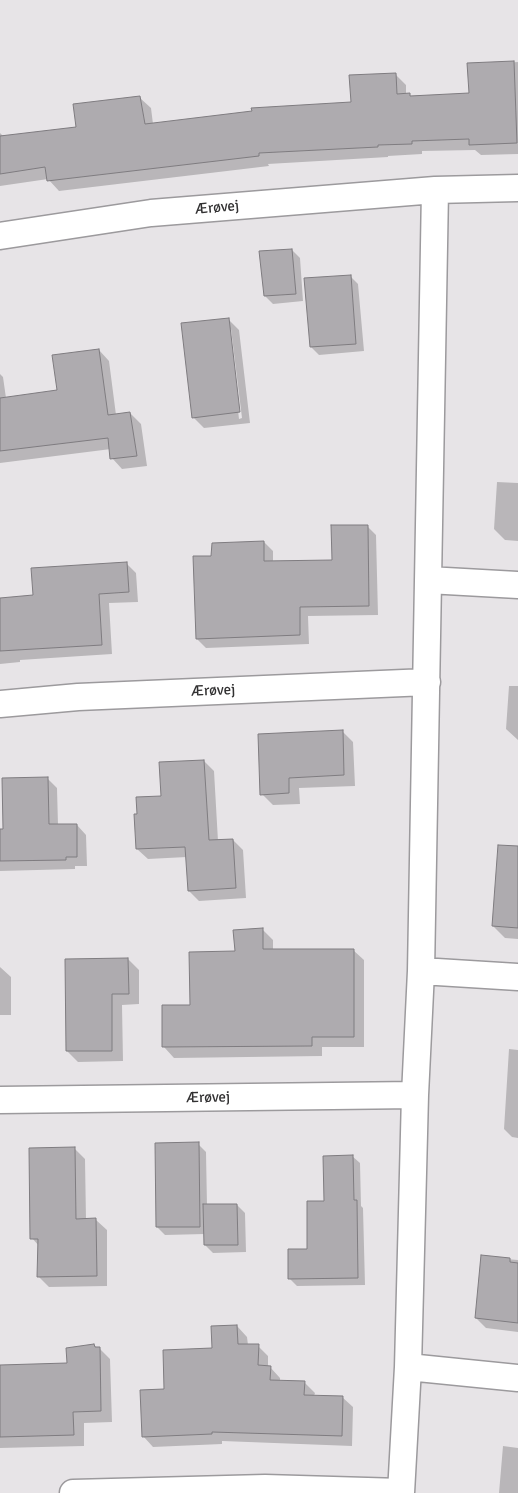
<!DOCTYPE html>
<html>
<head>
<meta charset="utf-8">
<style>
  body { margin:0 }
  canvas { display:block; background:#e7e4e7 }
</style>
</head>
<body>
<canvas width="518" height="1493"></canvas>
<script>
const c = document.querySelector('canvas').getContext('2d');
c.lineJoin = 'round';
function fill(path, color) { c.fillStyle = color; c.fill(path, 'evenodd'); }
const toPath = rows => new Path2D(rows.map(r => 'M' + r).join(''));
function stroke(path, color, width, dash) { c.strokeStyle = color; c.lineWidth = width; c.lineCap = dash ? 'butt' : 'round'; c.setLineDash(dash || []); c.stroke(path); }
function label(font, color, halo, rows, align = 'center') {
  c.font = font + ' Signika,sans-serif'; c.lineWidth = 4; c.setLineDash([]); c.textBaseline = 'middle'; c.strokeStyle = halo; c.fillStyle = color; for (const [text, x, y, turn = 0] of rows) {
    c.save(); c.translate(x, y); c.rotate((+turn || 0) * Math.PI / 180); c.textAlign = isNaN(turn) ? turn : align; if (halo) c.strokeText(text, 0, 0); c.fillText(text, 0, 0); c.restore();
  }
}
const shadow = toPath([
  [518,62,518,154,481,155,475,150,422,151,422,154,388,156,388,157,268,164,269,166,59,191,48,179,0,186,0,133,4,137,77,129,140,98,151,108,153,124,352,103,395,74,406,85,406,95,409,95,412,97,470,94,468,65],
  [292,250,300,258,303,301,273,304,265,296],
  [350,276,358,284,364,351,319,355,311,347],
  [228,319,239,330,250,423,204,428,193,417],
  [229,329,231,329,242,418,239,419],
  [99,350,109,361,116,415,130,413,141,424,147,466,122,469,112,458,111,449,0,463,0,374,3,377,6,398,58,392],
  [497,482,518,483,518,541,505,540,494,529],
  [367,526,376,535,378,615,308,616,309,644,206,648,197,639,213,557,264,542,273,551,273,563,333,562],
  [126,563,136,573,138,602,109,603,112,654,20,660,20,662,0,664,0,599,34,596],
  [509,686,518,686,518,740,506,729],
  [342,731,353,742,355,786,299,788,300,804,273,805,262,794],
  [204,761,214,771,218,841,233,840,243,850,246,898,199,901,189,891,187,857,148,859,137,849],
  [47,778,57,788,58,825,77,825,86,835,87,866,75,866,75,869,0,871,0,830,4,830],
  [518,885,518,939,505,938,493,926],
  [262,929,273,940,273,951,353,950,364,960,364,1047,322,1047,322,1056,174,1058,164,1047,191,1006,236,952],
  [128,959,139,970,139,1004,122,1005,123,1061,78,1062,67,1051],
  [0,967,11,977,11,1015,0,1015],
  [509,1049,518,1050,518,1138,512,1137,504,1129],
  [198,1144,206,1152,207,1206,237,1205,245,1213,246,1252,213,1253,205,1245,205,1234,165,1235,157,1227],
  [74,1148,85,1159,86,1220,96,1220,107,1230,107,1286,49,1287,38,1276,39,1246,32,1238],
  [352,1156,360,1163,361,1206,363,1208,365,1285,297,1286,290,1279,308,1250],
  [482,1257,518,1260,518,1332,486,1328,476,1318],
  [237,1326,247,1337,248,1345,258,1346,268,1356,268,1367,270,1367,280,1378,280,1382,304,1382,315,1393,314,1396,342,1397,353,1407,352,1446,222,1441,222,1444,153,1447,143,1436,165,1390,213,1349],
  [94,1345,97,1348,99,1348,110,1359,112,1422,84,1423,84,1446,0,1448,0,1366,68,1364],
  [503,1446,518,1448,518,1493,499,1493]
]);
const building = toPath([
  [514,61,517,143,469,145,469,139,412,141,412,144,378,145,378,147,259,153,259,156,47,181,45,167,0,174,0,136,76,127,73,104,140,96,145,124,252,111,251,108,351,102,349,75,396,73,397,94,410,93,410,96,469,93,467,63,514,61],
  [292,249,296,294,264,296,259,251,292,249],
  [351,275,356,344,310,347,304,278,351,275],
  [229,318,240,412,192,418,181,323,229,318],
  [99,349,108,415,130,412,137,456,110,459,108,438,0,451,0,398,57,390,52,355,99,349],
  [331,525,368,525,369,606,300,607,300,635,196,639,193,556,211,556,212,543,264,541,264,561,332,560,331,525],
  [127,562,129,592,99,594,102,645,0,651,0,598,33,595,31,568,127,562],
  [343,730,344,775,289,778,289,793,260,795,258,734,343,730],
  [204,760,209,840,233,839,236,888,188,891,185,847,136,849,134,814,137,814,136,797,161,796,159,762,204,760],
  [48,777,49,824,77,824,77,857,66,857,66,860,0,861,0,829,3,829,2,778,48,777],
  [498,845,518,846,518,928,492,926,498,845],
  [263,928,263,949,354,949,354,1037,312,1037,312,1046,162,1047,162,1005,190,1005,189,952,235,951,233,930,263,928],
  [128,958,129,994,112,994,112,1051,66,1051,65,959,128,958],
  [199,1142,200,1227,156,1227,155,1143,199,1142],
  [75,1147,76,1219,96,1218,97,1276,37,1277,38,1239,30,1239,29,1148,75,1147],
  [353,1155,354,1200,357,1200,358,1278,288,1279,288,1249,307,1249,307,1201,324,1201,323,1156,353,1155],
  [203,1204,237,1204,238,1245,204,1245,203,1204],
  [481,1255,510,1258,510,1262,518,1263,518,1323,475,1318,481,1255],
  [237,1325,238,1344,259,1344,258,1365,271,1366,270,1380,305,1381,304,1395,343,1396,342,1436,212,1432,212,1434,142,1437,140,1390,164,1389,163,1350,212,1348,211,1326,237,1325],
  [94,1344,95,1347,100,1347,101,1411,73,1412,74,1435,0,1437,0,1365,67,1363,66,1348,94,1344]
]);
const minor = toPath([
  [0,236,151,213,435,190,518,188],
  [428,580,518,585],
  [0,704,78,697,427,682],
  [421,971,518,977],
  [0,1100,415,1095],
  [408,1367,518,1378],
  [73,1493,265,1488,401,1492],
  [401,1493,408,1367,415,1095,421,971,435,190]
]);
const streetNames = [
  ["Ærøvej",217,208,-5],
  ["Ærøvej",213,691,-2],
  ["Ærøvej",208,1098,-1]
];
fill(shadow, '#0003');
fill(building, '#aeabaf');
stroke(building, '#7f7c80', 1);
stroke(minor, '#9c9a9d', 29);
stroke(minor, '#fff', 26);
label('15px', '#323132', '#fff', streetNames);
</script>
</body>
</html>
